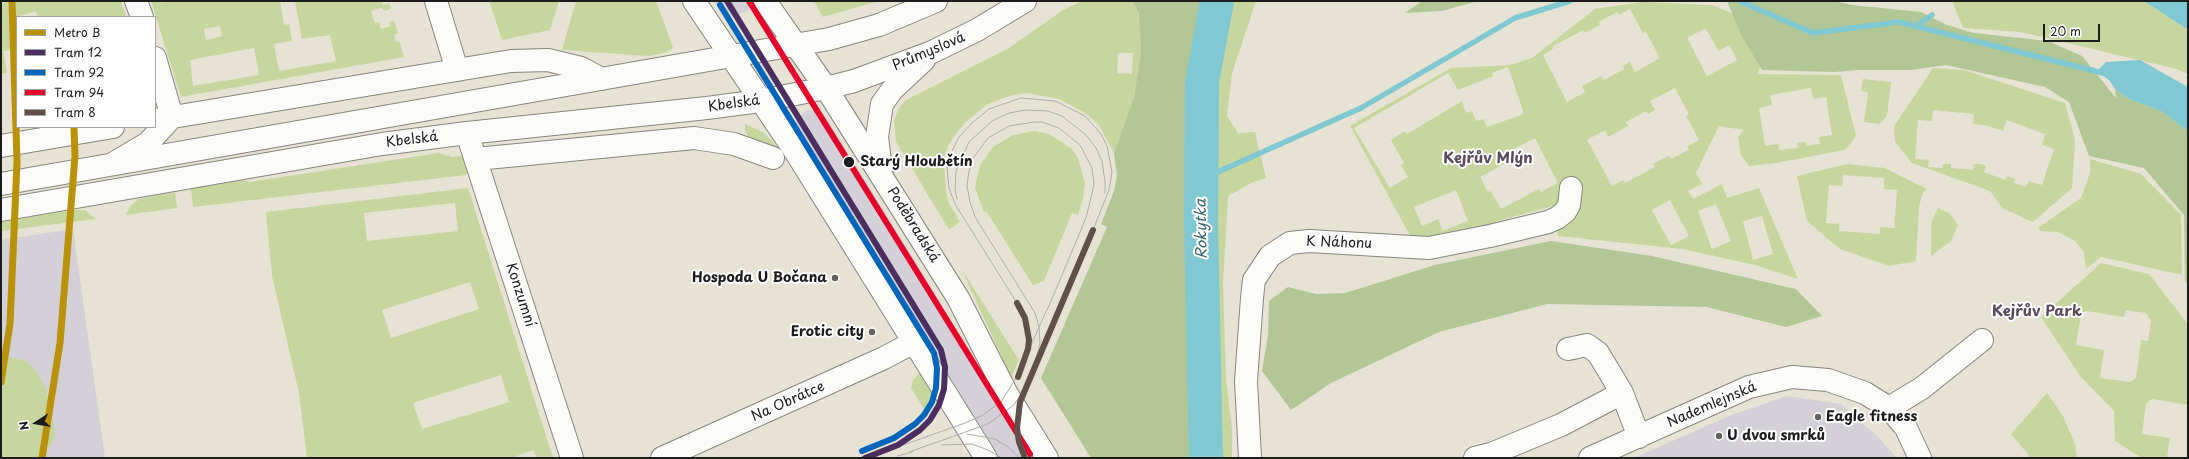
<!DOCTYPE html>
<html>
<head>
<meta charset="utf-8">
<style>
  body { margin:0 }
  #map { position:relative; width:2189px; height:459px; overflow:hidden; background:#e6e3d4; font-family:"Playpen Sans",sans-serif }
  canvas { display:block }
  .frame { position:absolute; inset:0; border:2px solid #1c1c1c; pointer-events:none }
  .legend { position:absolute; left:16px; top:16px; width:140px; height:112px; box-sizing:border-box; background:#fff; border:1px solid #a4a4a4; margin:0; padding:5px 7px; list-style:none; font-size:12px; color:#1c1c1c }
  .legend li { display:flex; align-items:center; gap:8px; height:20px }
  .legend b { width:20px; border:1px solid #a4a4a4 }
  .north { position:absolute; left:16px; top:403px; width:40px; height:40px; -webkit-text-stroke:3px #fff; paint-order:stroke; rotate:258deg; font-size:11px; font-weight:700; line-height:16px; text-align:center; color:#1c1c1c }
  .north::after { content:''; display:block; margin:auto; width:14px; height:18px; background:#1c1c1c; clip-path:polygon(50% 0,100% 100%,50% 72%,0 100%) }
  .scale { position:absolute; left:2043px; top:24px; width:57px; height:18px; box-sizing:border-box; border:2px solid #1c1c1c; border-top:0; padding-left:5px; font-size:12px; line-height:14px; white-space:nowrap; color:#1c1c1c; -webkit-text-stroke:3px #fff; paint-order:stroke }
</style>
</head>
<body>
<div id="map">
<canvas width="2189" height="459"></canvas>
<div class="frame"></div>
<ul class="legend">
<li><b style="height:5px;background:#b99208"></b>Metro B</li>
<li><b style="height:5px;background:#4c2d5f"></b>Tram 12</li>
<li><b style="height:5px;background:#0065bd"></b>Tram 92</li>
<li><b style="height:5px;background:#e4002b"></b>Tram 94</li>
<li><b style="height:5px;background:#605047"></b>Tram 8</li>
</ul>
<div class="north">N</div>
<div class="scale">20 m</div>
</div>
<script>
const c = document.querySelector('canvas').getContext('2d');
c.lineJoin = 'round';
function fill(path, color) { c.fillStyle = color; c.fill(path, 'evenodd'); }
const toPath = rows => new Path2D(rows.map(r => 'M' + r).join(''));
function stroke(path, color, width, dash) { c.strokeStyle = color; c.lineWidth = width; c.lineCap = dash ? 'butt' : 'round'; c.setLineDash(dash || []); c.stroke(path); }
function label(font, color, halo, rows, align = 'center') {
  c.font = font + ' "Playpen Sans",sans-serif'; c.lineWidth = 4; c.setLineDash([]); c.textBaseline = 'middle'; c.strokeStyle = halo; c.fillStyle = color; for (const [text, x, y, turn = 0] of rows) {
    c.save(); c.translate(x, y); c.rotate((+turn || 0) * Math.PI / 180); c.textAlign = isNaN(turn) ? turn : align; if (halo) c.strokeText(text, 0, 0); c.fillText(text, 0, 0); c.restore();
  }
}
const industrial = toPath([
  [713,1,750,1,751,5,749,9,731,19],
  [808,110,819,111,824,114,942,305,955,332,1033,458,1000,458,937,357,913,323,796,134,796,121,799,116],
  [73,229,105,458,1,458,1,240],
  [1787,396,1841,404,1879,438,1897,458,1634,458,1729,416]
]);
const green = toPath([
  [9,1,121,1,126,17,38,17,36,11,17,17,17,53,16,49,3,51,7,73,1,74,1,4],
  [151,1,160,1,161,3,167,1,280,1,284,25,289,24,292,41,274,44,279,71,336,61,330,35,302,39,295,1,382,1,383,5,389,3,391,9,384,11,382,8,371,11,375,23,379,22,381,29,390,26,389,22,394,20,398,33,394,35,396,42,399,41,404,57,181,97],
  [220,26,222,36,206,40,204,29],
  [254,48,259,75,193,86,190,60],
  [489,1,559,1,550,30,502,40],
  [576,1,656,1,673,48,664,53,648,56,562,50],
  [814,1,879,1,823,17],
  [1082,1,1132,1,1140,17,1141,55,1134,97,1114,153,1099,125,1088,115,1060,99,1027,93,1012,95,986,105,965,123,954,136,947,148,944,162,946,190,948,201,960,222,949,230,896,142,894,120,899,108,906,100,1009,48,1063,10],
  [1118,53,1133,53,1132,74,1117,73],
  [1224,1,1256,1,1232,73,1227,116,1238,133,1255,132,1266,178,1253,182,1228,196,1223,284,1226,379,1232,429,1232,458,1214,458,1216,446,1212,375,1208,198,1209,110],
  [1952,1,2144,1,2188,30,2188,74,2177,69,2021,32,1963,28],
  [1642,2,1712,5,1769,28,1758,74,1841,75,1856,136,1845,150,1776,163,1749,166,1741,155,1738,137,1744,130,1719,126,1696,173,1702,184,1688,191,1693,199,1722,184,1727,198,1759,188,1798,279,1755,265,1682,249,1558,236,1553,206,1491,223,1492,244,1423,259,1350,126,1451,68,1510,65,1532,58,1595,9],
  [1630,9,1643,33,1646,32,1660,58,1635,72,1630,62,1623,66,1624,69,1604,80,1601,76,1582,86,1585,92,1567,102,1543,55,1554,48,1553,46,1583,30,1584,33,1600,25,1599,22,1617,12,1619,15],
  [1706,28,1718,51,1729,45,1737,60,1707,76,1687,38],
  [1508,67,1524,114,1487,127,1484,119,1476,121,1472,111,1466,113,1462,101,1407,134,1405,131,1391,140,1404,163,1401,165,1408,177,1390,188,1354,128,1448,73,1458,90,1493,76,1492,73],
  [1675,88,1689,114,1686,116,1699,140,1688,146,1689,150,1671,159,1669,156,1653,164,1655,167,1625,183,1623,180,1612,186,1587,140,1605,130,1608,137,1628,126,1626,122,1646,111,1648,114,1655,110,1650,101],
  [1811,88,1813,99,1826,97,1832,135,1819,137,1820,144,1807,146,1806,142,1797,143,1798,148,1779,150,1778,144,1765,146,1759,108,1772,105,1770,95],
  [1535,138,1558,183,1541,192,1539,189,1501,209,1491,191,1488,192,1480,177,1504,164,1500,156],
  [1456,190,1468,221,1443,231,1438,219,1422,226,1414,207],
  [1670,200,1689,236,1671,245,1652,210],
  [1716,204,1731,241,1712,249,1698,211],
  [1762,216,1773,254,1753,260,1743,221],
  [1933,68,1964,70,2065,103,2075,140,2072,188,2033,222,2002,208,1990,191,1912,163,1895,142,1894,126],
  [1933,110,1974,114,1973,124,1988,126,2003,131,2007,120,2045,134,2042,145,2054,149,2042,185,2029,181,2026,187,2014,183,2015,179,2007,176,2005,180,1984,172,1986,166,1980,164,1974,164,1973,170,1951,168,1951,164,1943,164,1942,168,1928,167,1929,160,1915,159,1918,120,1932,121],
  [1863,79,1891,82,1887,116,1880,124,1864,122,1868,92,1861,91],
  [745,124,764,133,781,150,779,152,749,138,745,130],
  [1035,131,1049,134,1071,148,1078,158,1085,184,1083,198,1078,215,1072,213,1044,281,1033,285,986,211,984,212,975,188,980,165,993,147,1013,135],
  [439,153,452,157,461,156,468,163,470,169,466,175,193,207,191,188,245,180,249,182],
  [2090,159,2141,174,2181,215,2182,275,2101,257,2086,269,2084,252,2075,241,2058,232,2040,231,2039,227,2081,198,2090,173],
  [1847,164,1885,168,1927,189,1922,194,1919,208,1916,261,1889,266,1840,249,1807,221,1797,176],
  [1843,175,1884,178,1884,189,1897,190,1894,228,1880,227,1880,234,1839,231,1839,224,1826,223,1829,185,1842,186],
  [468,188,553,458,537,458,533,450,512,458,307,458,299,393,272,276,266,212],
  [455,203,458,231,367,241,364,213],
  [470,282,479,309,391,338,382,310],
  [501,375,509,402,422,429,413,403],
  [175,192,177,208,126,215,130,206,139,199],
  [1938,208,1949,213,1958,225,1951,241,1931,256,1931,223],
  [73,210,85,210,96,219,1,231,1,222],
  [2101,263,2149,274,2188,324,2188,405,2152,399,2146,404,2142,434,2170,438,2167,458,2142,458,2115,441,2114,411,2081,377,2041,317],
  [2126,310,2146,313,2151,321,2148,341,2141,340,2136,378,2130,382,2100,378,2104,350,2076,345,2081,315,2086,311,2124,317],
  [961,268,1019,360,1011,378,995,342],
  [1,355,26,361,38,373,47,392,55,433,53,442,49,448,37,458,1,458],
  [919,373,934,396,926,412,911,388,913,380],
  [2047,393,2063,416,2075,444,2077,458,2031,458,2011,434]
]);
const forest = toPath([
  [1132,1,1206,1,1198,53,1193,158,1194,458,1091,458,1041,378,1107,227,1101,224,1114,191,1117,176,1114,153,1134,97,1141,52,1139,14],
  [1422,1,1478,1,1442,11,1405,13],
  [1727,1,1834,1,1852,5,1921,12,1947,25,1974,33,2048,41,2082,56,2116,98,2115,89,2129,99,2161,111,2188,131,2188,285,2185,281,2184,215,2144,168,2089,156,2069,102,2045,87,1946,65,1911,70,1858,70,1835,72,1762,70,1741,35],
  [1551,241,1652,256,1796,289,1822,316,1786,327,1707,307,1547,304,1439,332,1331,383,1291,410,1262,371,1268,336,1269,301,1288,287,1316,294,1345,293,1435,265]
]);
const water = toPath([
  [2144,1,2188,1,2188,30],
  [2140,60,2188,87,2188,131,2161,111,2129,99,2115,89,2110,81,2097,71,2106,62]
]);
const stream = toPath([
  [1739,1,1813,33,1899,22,2103,73],
  [1916,26,1932,15],
  [1202,179,1361,108,1515,18,1570,1]
]);
const river = toPath([
  [1206,458,1201,223,1202,82,1217,1]
]);
const minor = toPath([
  [136,1,142,17],
  [436,1,457,70],
  [155,58,172,117],
  [155,120,511,61,548,60,581,68,601,79],
  [467,133,572,458],
  [1,146,113,127],
  [476,159,694,138,734,144,773,158],
  [114,163,148,143,172,117],
  [1568,349,1587,345,1598,353,1622,393,1639,437],
  [1889,408,1922,388,1982,340],
  [662,458,884,358,914,342],
  [1250,458,1246,381,1252,298,1254,280,1270,256,1290,243,1309,241,1429,248,1490,236,1548,222,1557,218,1565,212,1569,205,1571,188],
  [1475,458,1491,454,1561,425,1622,393],
  [1590,458,1749,387,1792,377,1828,380,1865,393,1889,408,1906,428,1920,458]
]);
const major = toPath([
  [694,1,795,151,986,458],
  [765,1,826,88,958,298,1007,394,1047,458],
  [881,169,877,137,882,104,892,90,924,60],
  [1,184,829,39,879,25,936,1],
  [1,210,382,144,467,133,707,108,760,101,826,88,854,81,932,52,977,30,1025,1]
]);
const tram = toPath([
  [957,199,955,189,956,171,969,142,992,121,1009,113,1026,110,1048,111,1062,116,1086,135,1096,148,1102,161,1105,182,1105,193],
  [1017,303,955,204,949,188,947,168,951,153,959,137,973,122,989,109,1021,98,1055,101,1085,116,1101,134,1107,146,1112,172,1109,190,1093,230],
  [1025,359,1039,327,1051,301,1086,218,1094,185,1092,168,1080,145,1059,128,1042,122,1034,122,1009,126,988,138,974,157,969,171,967,186,970,202,975,217,1035,313,1039,327,1040,343,1035,364],
  [967,434,995,439,1008,447,1020,458],
  [942,445,972,444,988,450,1002,458],
  [909,452,988,424,1014,405,1027,384],
  [878,454,965,423,983,415,1001,402,1021,370],
  [897,456,913,452]
]);
const tram1 = toPath([
  [727,1,941,350,945,367,944,389,939,405,930,420,920,430,898,445,865,458]
]);
const tram2 = toPath([
  [720,5,934,353,937,368,936,388,932,402,924,415,915,424,894,438,862,451]
]);
const tram3 = toPath([
  [749,1,1030,454]
]);
const tram4 = toPath([
  [1017,303,1025,318,1029,340,1028,349,1018,377],
  [1025,458,1019,442,1017,428,1020,402,1093,230]
]);
const metro1 = toPath([
  [1,382,10,324,17,162,12,1],
  [42,458,60,343,75,156,74,127]
]);
const markers = [
  [849,162,6,"#1c1c1c"],
  [835,278,4,"#63625c"],
  [872,332,4,"#63625c"],
  [1818,417,4,"#63625c"],
  [1719,436,4,"#63625c"]
];
const streetNames = [
  ["Průmyslová",929,52,-23],
  ["Kbelská",734,104,-8],
  ["Kbelská",412,140,-7],
  ["Poděbradská",913,225,58],
  ["K Náhonu",1339,243,2],
  ["Konzumní",520,295,72],
  ["Na Obrátce",788,402,-24],
  ["Nademlejnská",1712,405,-23]
];
const stopNames = [
  ["Starý Hloubětín",860,162]
];
const poiNames = [
  ["Hospoda U Bočana",827,278],
  ["Erotic city",864,332],
  ["Eagle fitness",1826,417,"left"],
  ["U dvou smrků",1727,436,"left"]
];
const neighbourhoodNames = [
  ["Kejřův Mlýn",1488,159],
  ["Kejřův Park",2037,312]
];
const waterNames = [
  ["Rokytka",1202,229,-91]
];
fill(industrial, '#d4d0d7');
fill(green, '#c7d69e');
fill(forest, '#b3c696');
fill(water, '#80c8d2');
stroke(stream, '#80c8d2', 5.5);
stroke(river, '#80c8d2', 34);
stroke(minor, '#87867e', 24);
stroke(major, '#87867e', 24);
stroke(minor, '#fbfbf9', 22);
stroke(major, '#fbfbf9', 22);
stroke(tram, '#aeadab', 1);
stroke(tram1, '#4c2d5f', 6);
stroke(tram2, '#0065bd', 6);
stroke(tram3, '#e4002b', 6);
stroke(tram4, '#605047', 6);
stroke(metro1, '#b99208', 7);
for (const [x, y, r, color] of markers) { const dot = new Path2D(); dot.arc(x, y, r, 0, 2 * Math.PI); c.fillStyle = color; c.fill(dot); stroke(dot, '#fff', 1.5); }
label('14px', '#1c1c1c', '#fff', streetNames);
label('bold 14px', '#1c1c1c', '#fff', stopNames, 'left');
label('bold 14px', '#1c1c1c', '#fff', poiNames, 'right');
label('bold 15px', '#594a5c', '#fff', neighbourhoodNames);
label('italic 15px', '#35646d', '#fff', waterNames);
</script>
</body>
</html>
